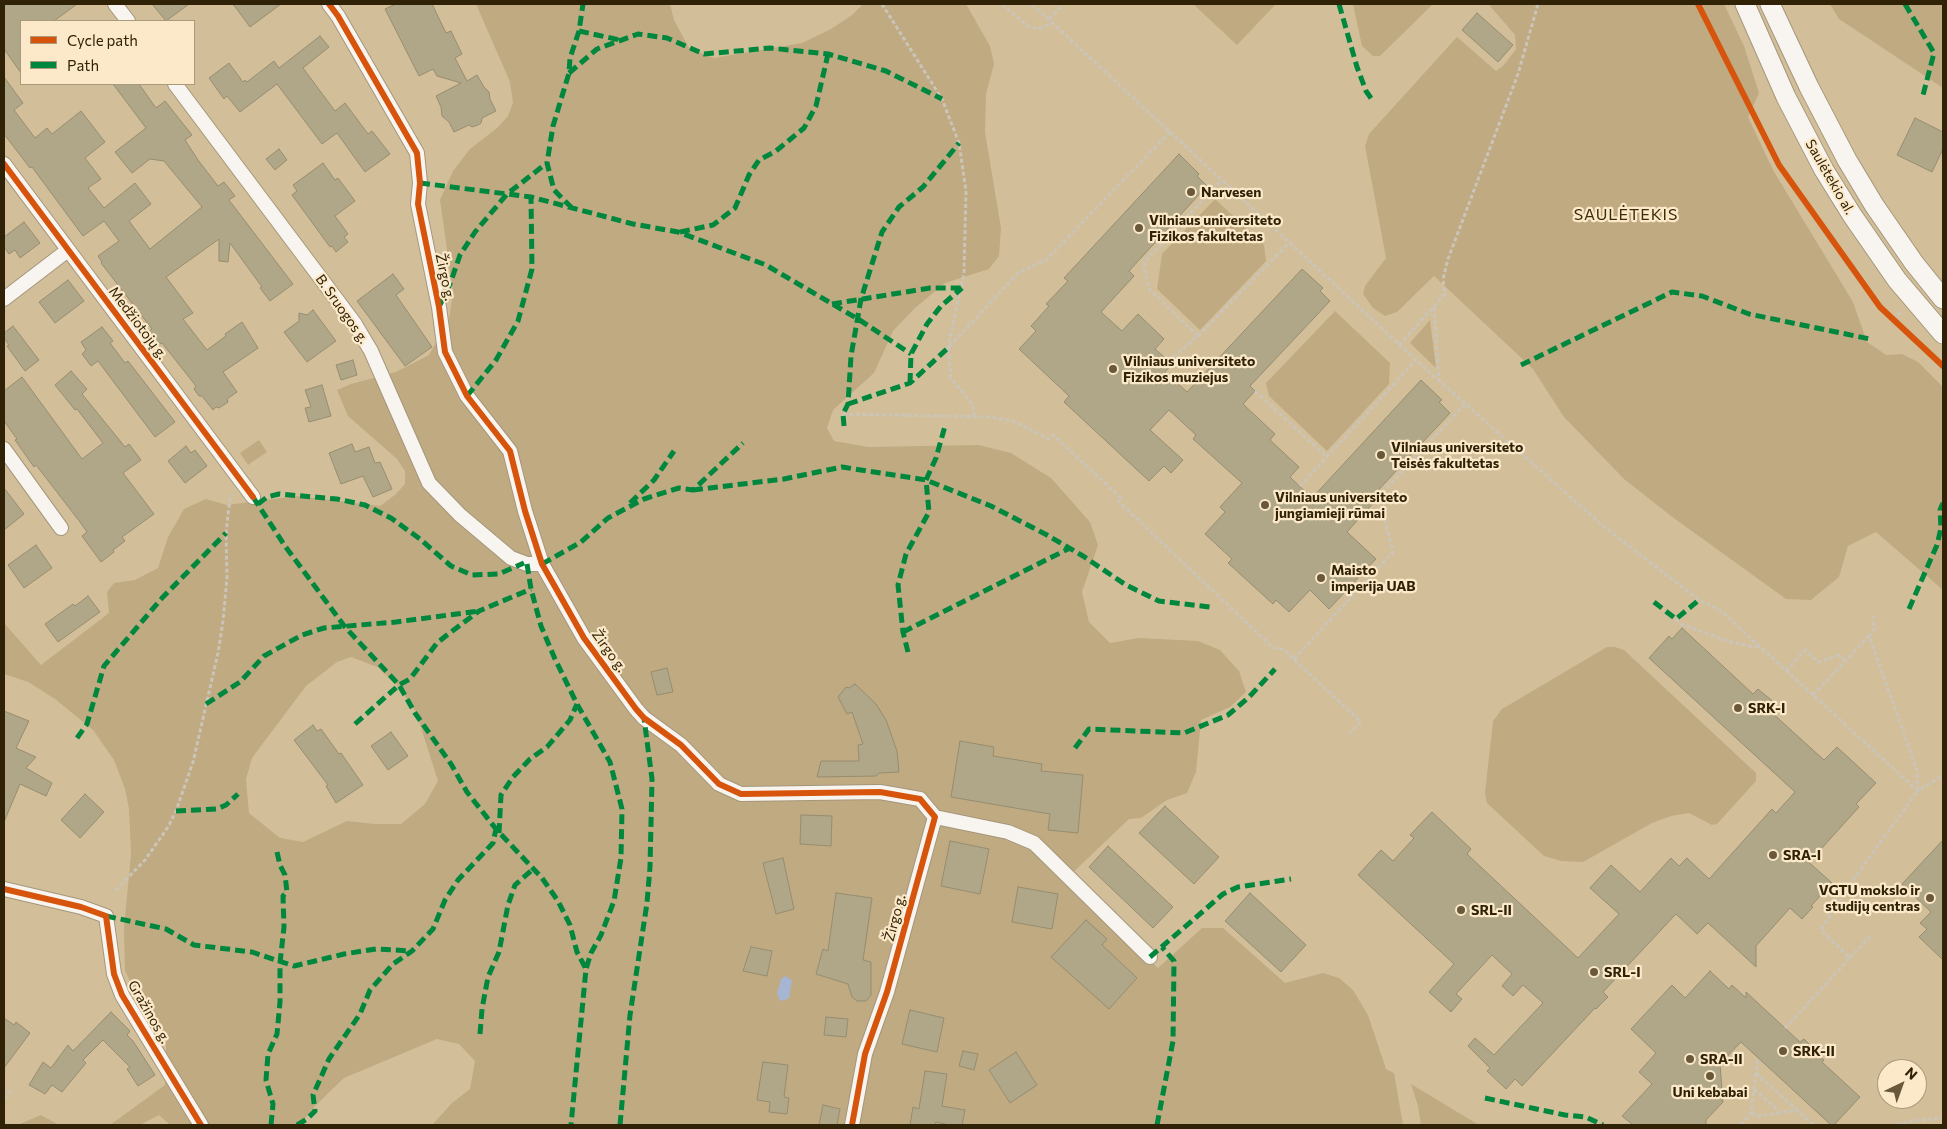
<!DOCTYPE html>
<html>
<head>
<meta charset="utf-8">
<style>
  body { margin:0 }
  #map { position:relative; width:1947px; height:1129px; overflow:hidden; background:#d2bf9a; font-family:Commissioner,sans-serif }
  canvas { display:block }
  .frame { position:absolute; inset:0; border:5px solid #302206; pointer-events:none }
  .legend { position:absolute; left:20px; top:20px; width:175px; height:65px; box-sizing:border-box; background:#fbe9c9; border:1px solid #aa997b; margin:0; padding:6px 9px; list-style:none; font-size:15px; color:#302206 }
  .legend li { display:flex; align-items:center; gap:10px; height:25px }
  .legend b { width:25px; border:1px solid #aa997b }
  .north { position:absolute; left:1877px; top:1059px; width:50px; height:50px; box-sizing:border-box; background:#fbe9c9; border:1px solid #aa997b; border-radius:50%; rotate:42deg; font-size:14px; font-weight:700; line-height:20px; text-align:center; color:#302206 }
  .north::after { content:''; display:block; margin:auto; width:18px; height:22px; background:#69593a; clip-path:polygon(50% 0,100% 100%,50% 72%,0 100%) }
</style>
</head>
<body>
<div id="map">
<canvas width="1947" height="1129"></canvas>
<div class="frame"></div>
<ul class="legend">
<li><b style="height:6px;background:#d6540b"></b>Cycle path</li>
<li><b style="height:6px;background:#00873e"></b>Path</li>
</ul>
<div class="north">N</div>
</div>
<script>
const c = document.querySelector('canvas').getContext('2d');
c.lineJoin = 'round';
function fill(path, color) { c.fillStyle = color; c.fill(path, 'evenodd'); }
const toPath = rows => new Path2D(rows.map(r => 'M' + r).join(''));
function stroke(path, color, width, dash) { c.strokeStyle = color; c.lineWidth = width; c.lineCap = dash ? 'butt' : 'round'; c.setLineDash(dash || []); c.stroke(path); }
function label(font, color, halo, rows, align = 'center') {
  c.font = font + ' Commissioner,sans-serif'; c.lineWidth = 4.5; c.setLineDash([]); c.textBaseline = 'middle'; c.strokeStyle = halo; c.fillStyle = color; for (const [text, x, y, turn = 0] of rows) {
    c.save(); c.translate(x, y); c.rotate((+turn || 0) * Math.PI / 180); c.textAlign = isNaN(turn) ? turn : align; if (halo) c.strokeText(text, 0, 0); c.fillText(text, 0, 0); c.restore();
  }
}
const green = toPath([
  [476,4,670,4,674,20,689,48,714,58,802,43,831,29,852,15,863,4,966,4,990,46,994,64,986,94,985,132,1001,228,999,256,989,269,945,283,915,308,893,331,874,373,833,410,827,428,834,441,868,447,979,445,1011,453,1051,478,1090,522,1098,545,1082,592,1089,622,1110,643,1139,638,1198,641,1220,650,1239,671,1246,692,1230,707,1201,720,1196,772,1187,793,1167,800,1141,818,1129,819,1065,880,1158,968,1202,928,1223,928,1285,983,1323,973,1339,978,1353,990,1368,1015,1386,1069,1394,1073,1403,1125,432,1125,452,1103,470,1089,475,1061,459,1044,437,1039,344,1078,316,1105,300,1125,170,1125,159,1115,140,1125,110,1125,165,1085,166,1050,166,1041,157,1024,140,1001,125,971,124,928,131,854,129,809,125,789,114,760,93,730,55,699,28,682,4,674,4,623,41,665,109,613,107,592,114,583,135,580,158,568,168,537,184,509,206,499,227,505,296,496,380,506,396,494,405,484,405,471,397,459,348,416,337,390,351,384,396,372,429,355,449,320,453,292,440,200,453,171,470,149,497,128,508,116,513,103,510,82],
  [351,657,377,667,396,684,416,712,438,781,425,804,401,824,375,824,347,821,303,842,280,838,249,813,246,779,252,758,306,686,337,662],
  [1193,4,1276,4,1237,45],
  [1353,4,1433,4,1380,56,1373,56,1362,46],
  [1492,4,1724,4,1744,46,1759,93,1748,117,1773,170,1853,302,1867,342,1886,355,1902,354,1918,362,1943,387,1943,590,1876,532,1848,546,1839,577,1811,600,1786,599,1671,516,1624,479,1564,417,1533,369,1434,276,1397,312,1385,316,1373,308,1363,294,1365,286,1386,258,1365,146,1369,134,1457,37,1496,71,1504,65,1516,49,1515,35,1490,6],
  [1830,4,1943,4,1943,88,1839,19],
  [1215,199,1264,245,1266,261,1200,330,1157,289,1162,254],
  [1335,311,1390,363,1389,384,1327,451,1269,396,1266,383],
  [1430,320,1436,368,1410,343],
  [259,440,267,452,248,465,240,453],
  [1607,647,1615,647,1624,650,1756,773,1756,781,1717,824,1712,825,1689,813,1671,816,1652,823,1583,862,1561,861,1544,856,1487,803,1485,793,1493,721,1502,709],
  [1411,1084,1479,1125,1421,1125,1418,1106],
  [41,1115,59,1125,17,1125]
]);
const water = toPath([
  [785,976,792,980,789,998,783,1001,779,999,777,993,781,979]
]);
const building = toPath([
  [4,4,77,4,54,21,21,21,21,73,4,49,4,4],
  [152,4,189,4,166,21,152,4],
  [233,4,281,4,250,27,233,4],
  [396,4,432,4,446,33,451,31,462,54,455,58,467,81,477,75,484,87,489,92,490,99,496,111,482,118,481,123,478,125,472,127,469,125,454,132,449,122,442,116,441,107,436,96,461,83,437,76,433,69,419,76,385,9,396,4],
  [1477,13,1513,45,1498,62,1462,30,1477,13],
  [320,36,329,47,303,68,335,111,345,103,368,134,372,131,390,154,365,172,337,133,322,144,277,84,240,112,227,96,224,99,209,78,229,63,243,82,245,80,247,82,274,61,279,68,320,36],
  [4,77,23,103,14,110,35,138,47,128,52,134,81,111,105,142,85,158,101,179,88,188,104,208,135,183,151,204,129,221,150,249,202,207,164,161,150,159,132,173,115,152,146,128,113,84,139,84,156,108,165,101,192,135,185,140,198,160,218,186,224,182,235,196,229,200,293,284,270,301,260,288,262,287,230,243,228,262,219,261,219,239,166,277,193,313,183,319,207,350,226,336,225,334,242,322,258,348,223,372,237,392,227,399,228,402,219,408,216,407,213,410,202,396,199,396,194,389,196,386,162,343,157,346,147,333,152,329,101,263,102,262,98,256,119,241,104,221,83,236,32,167,30,168,4,134,4,77],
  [1915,118,1943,132,1943,149,1932,172,1897,155,1915,118],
  [279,149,287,160,275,170,266,159,279,149],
  [1179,154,1199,174,1197,176,1207,186,1129,271,1134,276,1101,312,1122,331,1138,314,1164,339,1155,349,1172,364,1165,372,1187,392,1302,269,1323,288,1320,291,1330,301,1250,386,1255,391,1243,404,1275,434,1270,440,1299,467,1290,477,1312,498,1421,380,1442,400,1439,402,1450,413,1371,498,1375,501,1347,532,1376,559,1329,609,1310,590,1289,612,1276,600,1273,604,1228,563,1232,559,1205,534,1225,512,1220,507,1242,483,1193,439,1196,435,1169,410,1150,430,1183,460,1171,473,1164,466,1149,481,1064,402,1069,396,1019,349,1036,331,1031,326,1049,306,1046,304,1068,281,1064,278,1179,154],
  [323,163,335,180,338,178,355,201,335,216,348,234,344,237,348,242,336,252,332,246,330,247,292,195,297,191,293,185,323,163],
  [24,222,40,243,20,258,15,250,9,254,4,247,4,237,24,222],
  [393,274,404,289,396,295,432,347,405,366,357,301,393,274],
  [68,280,84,301,55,323,39,302,68,280],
  [313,310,336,341,307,362,284,332,299,321,299,313,307,315,313,310],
  [13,326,39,360,25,371,7,346,9,345,4,338,4,333,13,326],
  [102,327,113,341,110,343,125,363,128,361,175,422,155,437,98,361,91,366,82,354,86,350,81,342,102,327],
  [353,360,357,375,341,380,336,365,353,360],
  [71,371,87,389,82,394,125,447,129,444,141,460,123,473,154,514,122,537,125,541,113,550,114,552,101,562,82,536,87,532,80,522,36,465,34,467,15,440,17,439,4,421,4,391,22,377,82,459,103,443,77,409,75,410,55,385,71,371],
  [322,385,331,416,309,422,305,408,311,407,305,390,322,385],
  [352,444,355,452,369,447,375,463,380,462,392,489,373,497,363,476,341,484,329,453,352,444],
  [186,446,191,453,195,450,207,466,185,483,168,461,186,446],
  [4,488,24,514,4,530,4,488],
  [36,545,52,568,24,588,8,565,36,545],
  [88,596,100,612,58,642,45,624,73,604,75,606,88,596],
  [1682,628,1753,694,1758,689,1776,704,1770,711,1824,760,1837,747,1876,783,1856,804,1859,807,1812,859,1804,858,1832,883,1811,906,1813,907,1802,919,1790,908,1756,946,1756,967,1708,923,1697,934,1676,914,1603,992,1608,997,1596,1009,1595,1008,1522,1086,1515,1079,1506,1089,1487,1071,1490,1068,1468,1046,1475,1038,1494,1055,1543,1003,1523,985,1513,996,1502,986,1512,974,1492,955,1456,994,1462,999,1451,1012,1429,992,1454,964,1358,875,1381,850,1393,861,1414,838,1410,835,1432,812,1471,849,1467,854,1578,958,1619,914,1590,888,1611,865,1640,892,1671,858,1679,866,1687,858,1709,879,1772,809,1776,813,1795,792,1649,658,1669,636,1672,639,1682,628],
  [667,668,673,692,657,695,651,672,667,668],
  [855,684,876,704,886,720,897,751,899,772,879,773,876,776,817,777,821,761,859,761,858,745,863,744,852,712,847,714,838,697,846,687,849,688,855,684],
  [4,711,29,721,16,748,36,757,26,768,52,783,46,796,20,784,4,822,4,711],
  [313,725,317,731,321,729,339,754,341,753,363,785,336,803,326,786,328,785,294,740,313,725],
  [391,732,408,756,388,770,371,746,391,732],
  [960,741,994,747,993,756,1042,764,1041,771,1083,775,1078,833,1048,830,1050,814,951,797,960,741],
  [85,794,104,812,80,838,61,820,85,794],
  [1165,806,1219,857,1194,884,1139,833,1165,806],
  [801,815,832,816,831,846,800,844,801,815],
  [1943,840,1943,960,1919,937,1927,929,1920,923,1931,912,1902,884,1943,840],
  [950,841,989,849,980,894,941,886,950,841],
  [1108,846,1173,907,1153,928,1089,867,1108,846],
  [783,858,794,909,776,914,763,863,783,858],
  [1018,887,1058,894,1052,929,1012,922,1018,887],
  [836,893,872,898,863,960,871,962,871,995,866,1001,857,1001,852,997,848,984,816,974,823,949,828,951,836,893],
  [1250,893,1306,945,1281,972,1225,921,1250,893],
  [1086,920,1107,939,1102,945,1137,978,1109,1009,1051,957,1086,920],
  [751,947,772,951,767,976,743,971,751,947],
  [1710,971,1729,989,1732,985,1746,998,1746,992,1800,1042,1804,1039,1819,1054,1818,1056,1824,1060,1822,1062,1860,1097,1834,1125,1831,1125,1741,1042,1720,1064,1723,1102,1706,1120,1706,1125,1633,1125,1622,1116,1652,1084,1639,1072,1656,1053,1631,1029,1672,985,1685,998,1710,971],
  [910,1010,944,1018,937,1052,902,1044,910,1010],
  [111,1012,130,1031,127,1035,133,1041,155,1075,138,1086,127,1069,130,1067,103,1040,83,1060,86,1063,62,1092,52,1085,45,1094,29,1085,43,1062,51,1068,68,1045,73,1051,111,1012],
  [826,1017,848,1019,846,1037,824,1035,826,1017],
  [4,1018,14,1025,16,1022,30,1033,4,1068,4,1018],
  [963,1051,978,1054,974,1070,959,1066,963,1051],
  [1016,1052,1037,1085,1010,1103,989,1070,1016,1052],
  [763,1062,788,1065,784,1097,789,1098,787,1114,769,1112,770,1102,757,1100,763,1062],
  [925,1071,947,1074,942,1106,965,1110,962,1125,949,1125,936,1122,935,1125,910,1125,913,1107,919,1109,925,1071],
  [823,1105,840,1109,837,1125,819,1125,823,1105]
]);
const path = toPath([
  [882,4,942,99,959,143,966,191,964,273,948,348],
  [1002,4,1028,26,1038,29,1053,23],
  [1032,4,1416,360,1603,526,1699,600,1720,610,1918,791,1943,775],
  [1049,19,1064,4],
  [1434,307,1439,381],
  [1893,319,1902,311],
  [1198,336,1150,290,1147,282,1144,262,1222,180],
  [1399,345,1445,294,1443,279,1448,259,1518,74,1538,4],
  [1168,361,1198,336,1289,243],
  [1255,391,1327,457],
  [843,414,990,417,1013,421,1049,439,1053,435,1121,498,1118,501,1266,641,1274,648,1283,649,1361,722,1347,736],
  [974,416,973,405,951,378,948,348,1018,273,1046,260,1170,132],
  [1300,486,1416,360],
  [1676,619,1680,624,1731,642,1761,648],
  [1294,659,1393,552,1379,496,1465,404],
  [1786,671,1805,650,1818,662,1840,655,1845,660],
  [1813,695,1869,636],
  [116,890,145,860,168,827,176,811,193,762,218,653,223,621,227,578,226,533,230,497,232,494],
  [1850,958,1871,935],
  [1785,1028,1850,958,1821,930,1852,881,1918,791,1917,770,1869,636,1874,630,1873,614],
  [1756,1073,1796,1109],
  [1754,1089,1780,1112],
  [4,1098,13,1088],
  [1751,1113,1760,1116,1796,1110,1814,1125],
  [1741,1125,1751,1113,1758,1058],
  [1896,1125,1912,1121,1943,1118]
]);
const minor = toPath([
  [115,4,128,21],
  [329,4,338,16,417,153,420,183,418,204,439,307,445,352,467,396,510,451,525,511,542,564,554,585,584,638,636,709,644,718,681,745,719,784,741,794,880,792,920,799,935,817,887,992,865,1054,852,1125],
  [175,84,355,324,371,351,429,483,460,515,511,558,527,564,542,564],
  [4,164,253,497],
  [4,299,68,250],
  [4,449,61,528],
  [935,817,1008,832,1034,843,1150,957],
  [4,889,81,907,106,916,114,974,122,995,201,1125]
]);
const secondary = toPath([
  [1745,4,1786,97,1824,170,1852,215,1897,280,1943,334],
  [1770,4,1809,87,1847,160,1874,205,1914,263,1943,299]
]);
const quiet = toPath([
  [1339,4,1357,67,1366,91,1373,101],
  [1905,4,1934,53,1922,99],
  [579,31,620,40],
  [569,73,597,49,638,34,667,38,704,54,770,48,828,54,886,71,942,99],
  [420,183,531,197,633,224,678,232,766,265,858,319,911,354],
  [572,208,554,190,547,163,553,126,569,73,570,58,579,31,583,4],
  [680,232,713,225,735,208,749,175,759,160,776,151,804,128,816,106,828,54],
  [832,304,930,288,962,288],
  [440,305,450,284,460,255,475,232,507,194,547,163],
  [1521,365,1672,292,1702,296,1749,314,1870,339],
  [910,383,911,354,927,324,941,306,962,288],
  [467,396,496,360,518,321,532,269,531,197],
  [848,404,910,383,948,348],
  [844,426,843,414,848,404,851,356,861,299,882,232,899,207,923,187,959,143],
  [693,490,784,479,842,467,926,480,991,506,1047,535,1083,556,1126,585,1159,601,1210,607],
  [253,497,285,546,345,627,399,685,415,713,451,764,467,792,496,829,542,878,558,901,570,925,577,952,586,969],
  [630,503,654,480,674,451],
  [258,504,267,497,279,494,337,499,365,505,391,518,420,539,451,566,472,575,499,574,524,563],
  [527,564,531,589,541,626,555,659,577,704,610,762,622,809,621,858,614,901,601,935,591,953,586,969,571,1125],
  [542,564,581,542,608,518,644,499,679,488,693,490,743,443],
  [1654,602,1676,619,1699,600],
  [1909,609,1937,545,1941,528,1940,510,1943,503],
  [903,632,1070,548],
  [908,652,903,632,898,585,906,554,929,512,926,480,936,458,945,426],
  [206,704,240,682,264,656,302,635,324,628,396,622,479,611],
  [355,724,399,685,410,679,437,643,447,635,479,611,531,589],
  [77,738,87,724,104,666,162,598,226,533],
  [1075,748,1089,729,1184,733,1228,715,1249,697,1275,669],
  [176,811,217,809,226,805,238,794],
  [499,833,501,795,513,777,530,759,547,747,570,720,577,704],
  [106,916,166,929,194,945,252,952,294,966,344,954,376,949,412,951],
  [1150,957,1223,894,1238,887,1291,879],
  [480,1034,482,1009,488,977,499,952,508,905,515,885,533,869],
  [1485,1098,1565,1115,1586,1117,1603,1125],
  [271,1125,273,1104,266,1080,268,1054,277,1034,280,1002,280,963,284,927,283,896,287,892,285,875,280,865,277,852],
  [297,1125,307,1119,315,1111,313,1095,329,1059,360,1014,370,990,393,964,412,951,433,929,445,900,458,880,493,843,496,829],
  [620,1125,630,1015,647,903,650,867,652,779,644,718],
  [1157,1125,1173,1041,1174,961,1162,947]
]);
const cycleway = toPath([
  [329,4,338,16,417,153,420,183,418,204,439,307,445,352,467,396,510,451,525,511,542,564,554,585,584,638,636,709,644,718,681,745,719,784,741,794,880,792,920,799,935,817,887,992,865,1054,852,1125],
  [1698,4,1779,165,1880,307,1943,366],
  [4,164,253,497],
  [4,889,81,907,106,916,114,974,122,995,201,1125]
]);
const markers = [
  [1191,192,5,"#69593a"],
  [1139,228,5,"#69593a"],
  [1113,369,5,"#69593a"],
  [1381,455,5,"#69593a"],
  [1265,505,5,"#69593a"],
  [1321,578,5,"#69593a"],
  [1738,708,5,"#69593a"],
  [1773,855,5,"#69593a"],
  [1930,898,5,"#69593a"],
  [1461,910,5,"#69593a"],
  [1594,972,5,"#69593a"],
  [1783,1051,5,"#69593a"],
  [1690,1059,5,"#69593a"],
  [1710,1076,5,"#69593a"]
];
const streetNames = [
  ["Saulėtekio al.",1830,177,60],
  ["Žirgo g.",445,277,78],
  ["B. Sruogos g.",342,309,55],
  ["Medžiotojų g.",138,323,53],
  ["Žirgo g.",609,651,54],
  ["Žirgo g.",895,918,-75],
  ["Gražinos g.",149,1012,60]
];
const poiNames = [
  ["Narvesen",1201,192],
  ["Vilniaus universiteto",1149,220],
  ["Fizikos fakultetas",1149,236],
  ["Vilniaus universiteto",1123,361],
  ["Fizikos muziejus",1123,377],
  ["Vilniaus universiteto",1391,447],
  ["Teisės fakultetas",1391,463],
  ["Vilniaus universiteto",1275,497],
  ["jungiamieji rūmai",1275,513],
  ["Maisto",1331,570],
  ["imperija UAB",1331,586],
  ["SRK-I",1748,708],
  ["SRA-I",1783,855],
  ["VGTU mokslo ir",1920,890,"right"],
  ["studijų centras",1920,906,"right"],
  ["SRL-II",1471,910],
  ["SRL-I",1604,972],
  ["SRK-II",1793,1051],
  ["SRA-II",1700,1059],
  ["Uni kebabai",1710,1092,"center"]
];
const quarterNames = [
  ["SAULĖTEKIS",1626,215]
];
fill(green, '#bfaa82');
fill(water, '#a6b5d2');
fill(building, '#b0a688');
stroke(building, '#978d6f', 1);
stroke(minor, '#a5967a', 16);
stroke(secondary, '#a5967a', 21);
stroke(path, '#cac4b9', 3, [4, 2.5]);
stroke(minor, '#f8f5f0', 14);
stroke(secondary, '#f8f5f0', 19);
stroke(quiet, '#00873e', 5, [10, 5]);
stroke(cycleway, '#d6540b', 6);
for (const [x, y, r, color] of markers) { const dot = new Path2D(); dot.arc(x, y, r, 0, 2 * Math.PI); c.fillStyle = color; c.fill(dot); stroke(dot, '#fbe9c9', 2); }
label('14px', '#302206', '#fbe9c9', streetNames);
label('bold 14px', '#302206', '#fbe9c9', poiNames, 'left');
c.letterSpacing = '1px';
label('16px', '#3d2c08', '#fbe9c9', quarterNames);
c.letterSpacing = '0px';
</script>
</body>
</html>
